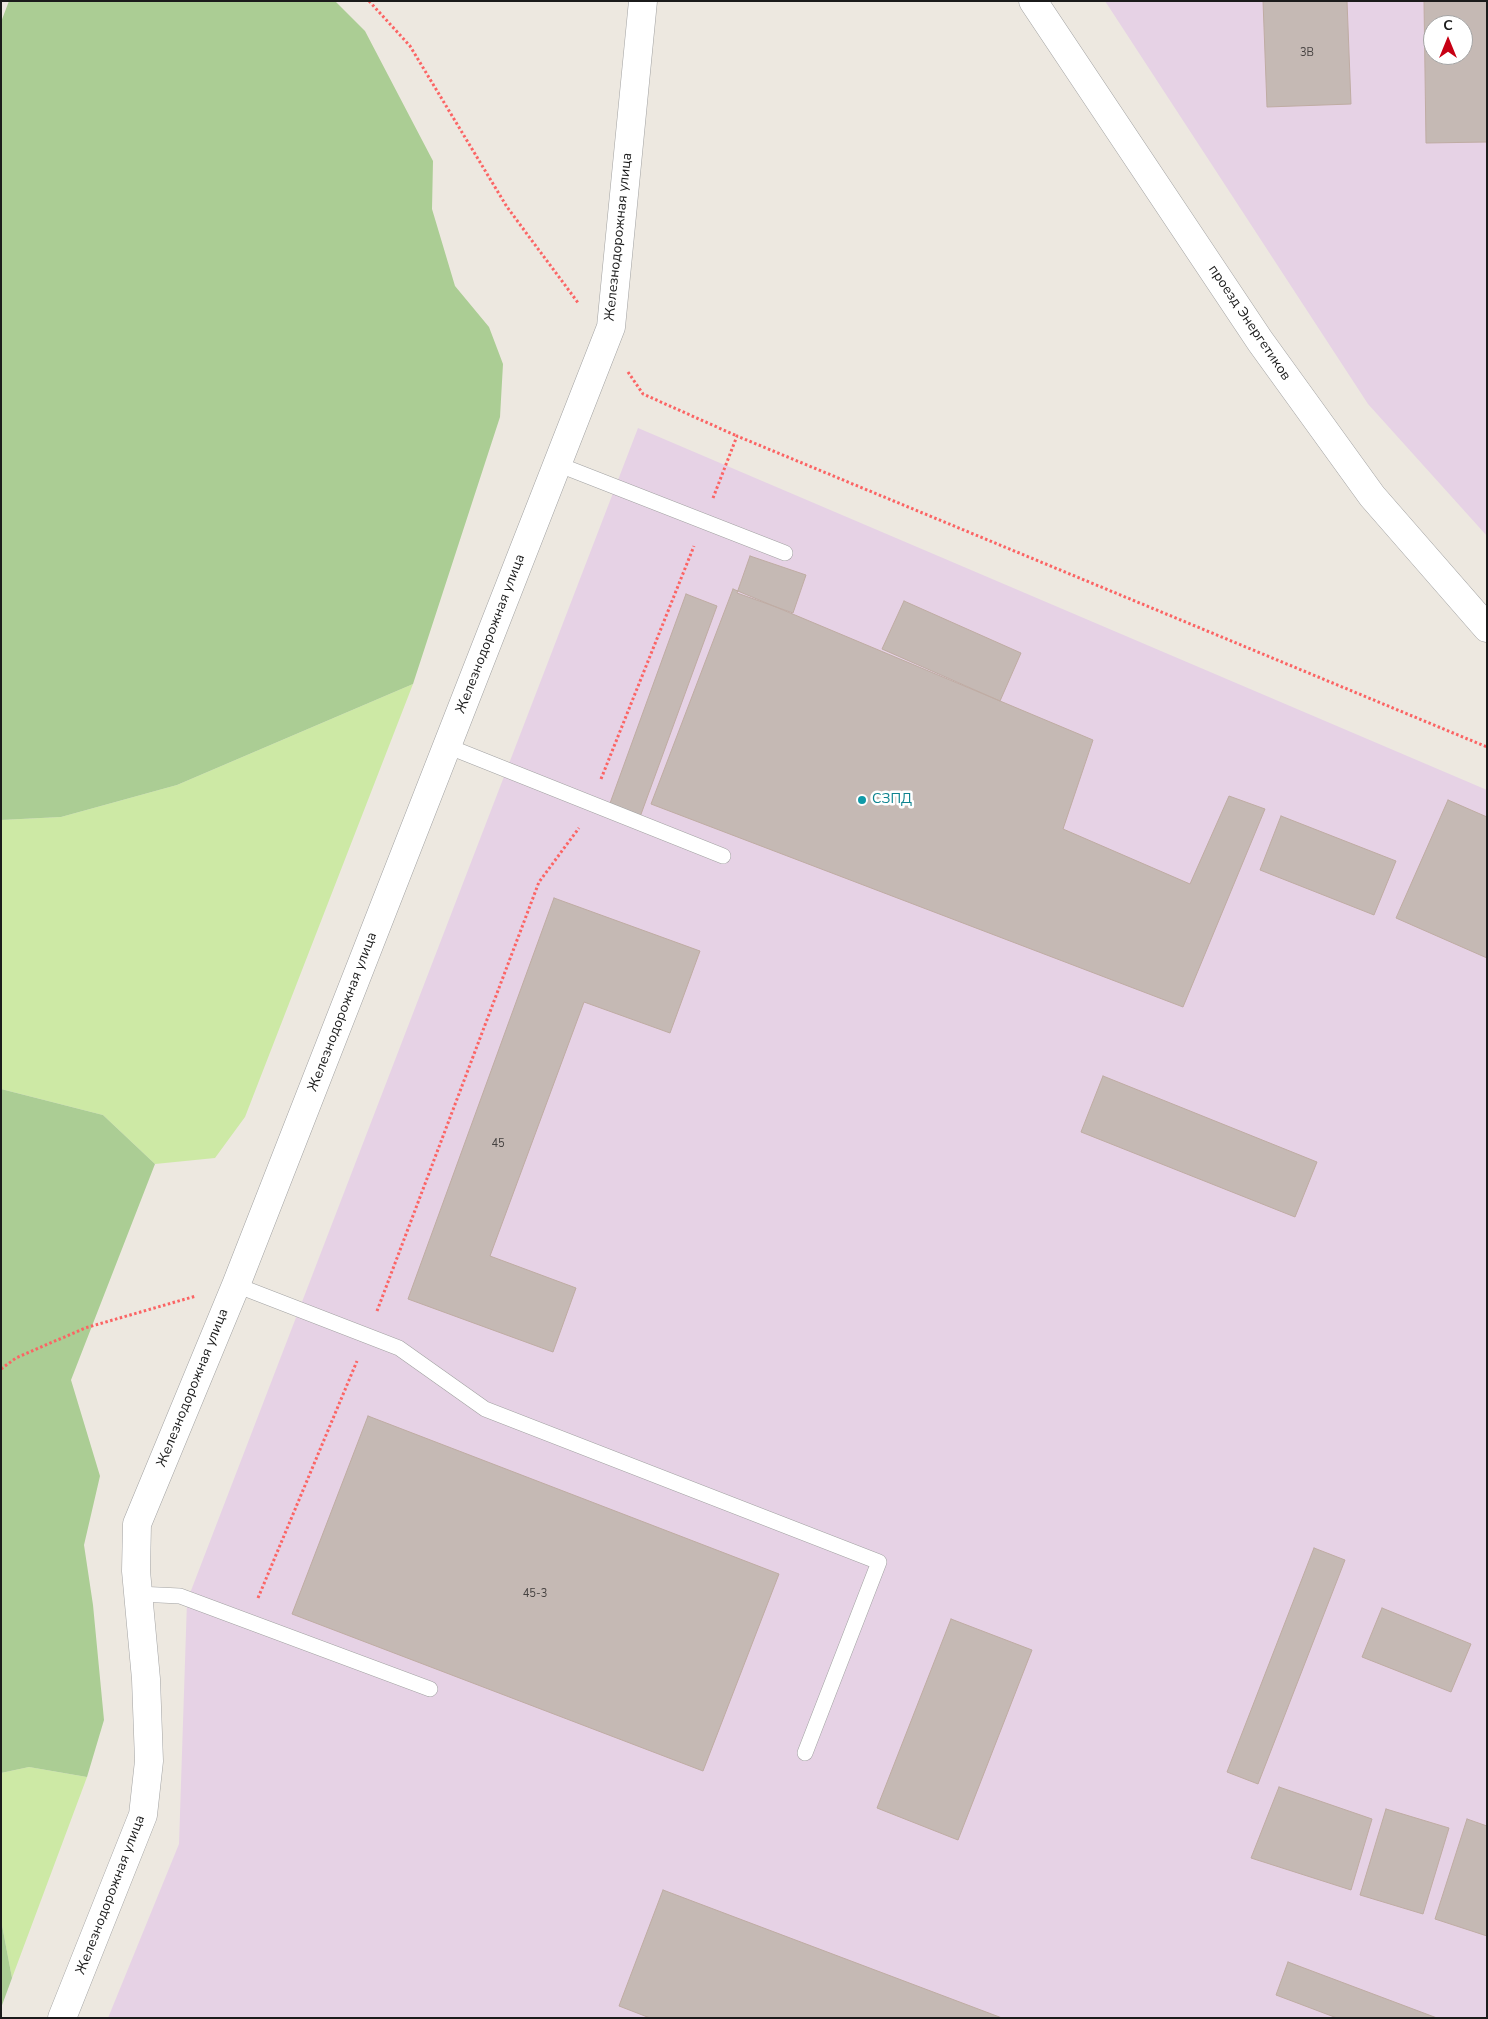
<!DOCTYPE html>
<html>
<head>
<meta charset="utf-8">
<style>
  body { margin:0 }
  #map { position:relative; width:1488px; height:2019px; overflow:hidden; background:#ede8e0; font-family:"Nunito Sans",sans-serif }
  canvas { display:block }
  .frame { position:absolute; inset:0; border:2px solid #1b1b1b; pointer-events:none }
  .north { position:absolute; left:1423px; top:15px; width:50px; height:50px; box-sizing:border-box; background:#fff; border:1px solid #a4a4a4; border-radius:50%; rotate:0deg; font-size:14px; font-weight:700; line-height:20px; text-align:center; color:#1b1b1b }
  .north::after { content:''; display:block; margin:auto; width:18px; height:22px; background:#c70014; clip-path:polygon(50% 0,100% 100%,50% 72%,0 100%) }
</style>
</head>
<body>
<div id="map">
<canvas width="1488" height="2019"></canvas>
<div class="frame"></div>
<div class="north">С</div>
</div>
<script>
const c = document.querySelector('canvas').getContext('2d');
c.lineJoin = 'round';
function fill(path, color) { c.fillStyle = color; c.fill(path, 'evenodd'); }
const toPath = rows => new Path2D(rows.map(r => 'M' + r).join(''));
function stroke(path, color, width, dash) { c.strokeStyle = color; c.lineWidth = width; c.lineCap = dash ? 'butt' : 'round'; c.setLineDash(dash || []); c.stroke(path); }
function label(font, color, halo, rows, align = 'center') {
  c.font = font + ' "Nunito Sans",sans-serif'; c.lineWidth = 5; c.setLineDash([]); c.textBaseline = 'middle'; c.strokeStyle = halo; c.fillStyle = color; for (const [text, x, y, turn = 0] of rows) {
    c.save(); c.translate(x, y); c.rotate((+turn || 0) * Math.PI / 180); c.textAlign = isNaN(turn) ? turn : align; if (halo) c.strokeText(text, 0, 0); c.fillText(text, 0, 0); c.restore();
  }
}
const industrial = toPath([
  [1105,1,1487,1,1487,536,1368,404],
  [1433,25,1463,25,1463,55,1433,55],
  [638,428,1487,790,1487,2018,108,2018,179,1844,187,1601]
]);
const grass = toPath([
  [413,684,245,1117,215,1158,155,1164,103,1115,1,1089,1,820,61,817,177,785],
  [29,1767,87,1777,12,1978,1,1920,1,1773]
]);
const forest = toPath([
  [9,1,335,1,365,31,433,161,432,209,455,286,489,327,503,364,500,417,413,684,177,785,61,817,1,820,1,22],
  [1,1089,103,1115,155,1164,71,1380,100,1476,84,1545,93,1605,104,1720,87,1777,29,1767,1,1773],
  [1,1920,12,1978,1,2008]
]);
const building = toPath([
  [1263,1,1347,1,1351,104,1267,107,1263,1],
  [1424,1,1487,1,1487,142,1426,143,1424,1],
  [1433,25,1463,25,1463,55,1433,55,1433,25],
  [750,556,806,575,793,613,737,593,750,556],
  [733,589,1093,740,1063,829,1190,884,1229,796,1265,809,1183,1007,651,804,733,589],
  [686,594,717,606,640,817,609,806,686,594],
  [904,601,1021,653,1000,701,882,649,904,601],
  [1448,800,1487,817,1487,958,1396,918,1448,800],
  [1281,816,1396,861,1374,915,1260,870,1281,816],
  [554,898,700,951,670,1033,584,1002,490,1256,576,1288,553,1352,408,1299,554,898],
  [1103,1076,1317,1162,1295,1217,1081,1132,1103,1076],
  [368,1416,779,1574,703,1771,292,1614,368,1416],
  [1314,1548,1345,1560,1258,1784,1227,1772,1314,1548],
  [1382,1608,1471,1644,1451,1692,1362,1657,1382,1608],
  [951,1619,1032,1650,958,1840,877,1808,951,1619],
  [1279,1787,1372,1819,1351,1890,1251,1858,1279,1787],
  [1386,1809,1449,1828,1423,1914,1360,1895,1386,1809],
  [1467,1819,1487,1826,1487,1936,1435,1919,1467,1819],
  [663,1890,1002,2018,650,2018,619,2006,663,1890],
  [1288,1962,1437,2018,1337,2018,1276,1995,1288,1962]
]);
const path = toPath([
  [369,1,410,46,507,207,579,304],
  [628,372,643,394,737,436],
  [713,498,737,436,1487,747],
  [601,779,694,546],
  [377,1311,539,882,579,828],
  [1,1369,16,1358,85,1328,196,1296],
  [258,1598,357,1361]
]);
const service = toPath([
  [557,464,785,553],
  [447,746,723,856],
  [236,1285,399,1348,485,1409,879,1562,805,1753],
  [138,1594,180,1596,430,1689]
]);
const minor = toPath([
  [1033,1,1260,341,1372,496,1487,628],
  [62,2018,143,1815,149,1761,146,1679,136,1571,137,1524,236,1285,611,327,643,1]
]);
const markers = [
  [862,800,5,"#0f9aa8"]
];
const numberNames = [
  ["3В",1307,53],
  ["45",498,1144],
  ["45-3",535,1594]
];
const streetNames = [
  ["Железнодорожная улица",619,237,-84],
  ["проезд Энергетиков",1249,323,56],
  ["Железнодорожная улица",491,634,-69],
  ["Железнодорожная улица",343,1012,-69],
  ["Железнодорожная улица",193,1388,-68],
  ["Железнодорожная улица",111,1895,-69]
];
const cultureNames = [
  ["СЗПД",872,800]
];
fill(industrial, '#e6d2e5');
fill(grass, '#cde9a5');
fill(forest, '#abcd94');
fill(building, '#c5b9b4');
stroke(building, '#bfaca3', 1);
stroke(service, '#a2a2a2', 16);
stroke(minor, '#a2a2a2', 29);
stroke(path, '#fb6464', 3, [2.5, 2.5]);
stroke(service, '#fff', 15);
stroke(minor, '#fff', 28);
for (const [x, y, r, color] of markers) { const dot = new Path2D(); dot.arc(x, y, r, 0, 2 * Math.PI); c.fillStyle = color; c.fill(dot); stroke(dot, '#fff', 2); }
label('11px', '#464241', null, numberNames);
label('14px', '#1b1b1b', '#fff', streetNames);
label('14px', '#0d838f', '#fff', cultureNames, 'left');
</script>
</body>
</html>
